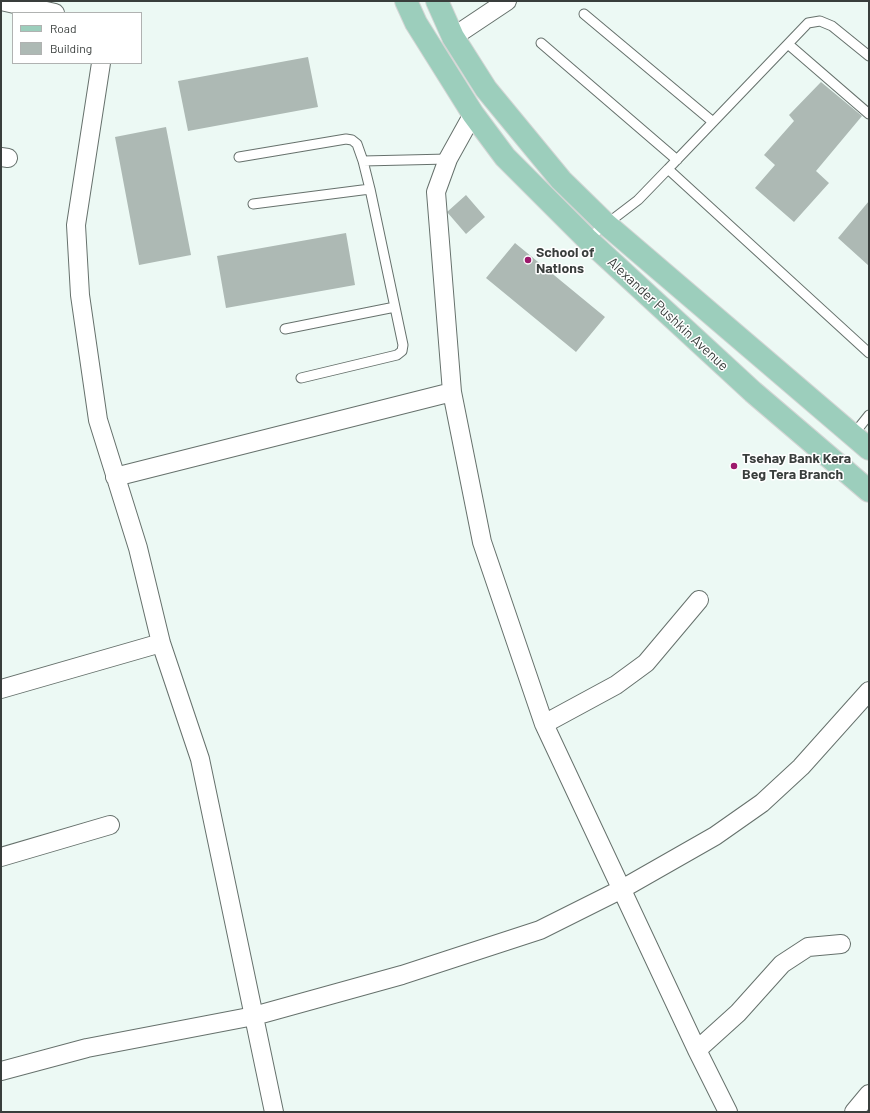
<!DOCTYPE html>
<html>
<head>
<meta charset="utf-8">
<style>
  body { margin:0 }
  #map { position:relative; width:870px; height:1113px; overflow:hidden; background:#ecf9f4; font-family:Barlow,sans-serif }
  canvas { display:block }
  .frame { position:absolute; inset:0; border:2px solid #393e3c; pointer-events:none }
  .legend { position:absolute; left:12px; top:12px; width:130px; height:52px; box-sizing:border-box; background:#fff; border:1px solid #b0b2b1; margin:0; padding:5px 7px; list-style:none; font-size:12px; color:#393e3c }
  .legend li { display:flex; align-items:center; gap:8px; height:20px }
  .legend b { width:20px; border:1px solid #b0b2b1 }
</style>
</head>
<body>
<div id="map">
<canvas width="870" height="1113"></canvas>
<div class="frame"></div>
<ul class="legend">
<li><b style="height:5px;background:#9ccebc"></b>Road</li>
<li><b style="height:11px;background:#adb9b4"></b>Building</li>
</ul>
</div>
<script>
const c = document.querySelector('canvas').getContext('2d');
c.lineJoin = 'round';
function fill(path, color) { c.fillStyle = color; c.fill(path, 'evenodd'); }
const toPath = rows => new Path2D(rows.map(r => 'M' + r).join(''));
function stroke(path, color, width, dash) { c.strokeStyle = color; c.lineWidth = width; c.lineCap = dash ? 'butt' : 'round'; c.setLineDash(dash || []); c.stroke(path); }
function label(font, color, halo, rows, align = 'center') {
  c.font = font + ' Barlow,sans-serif'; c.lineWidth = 3; c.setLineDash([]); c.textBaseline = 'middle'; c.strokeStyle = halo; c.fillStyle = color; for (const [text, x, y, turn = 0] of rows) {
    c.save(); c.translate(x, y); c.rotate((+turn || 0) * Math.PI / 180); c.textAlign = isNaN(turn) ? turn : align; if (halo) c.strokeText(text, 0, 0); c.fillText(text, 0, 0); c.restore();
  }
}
const building = toPath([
  [308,57,318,107,188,131,178,81],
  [821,82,862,116,816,171,829,183,794,222,755,188,775,165,764,155,794,121,789,115],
  [166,127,191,255,139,265,115,137],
  [466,195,485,217,466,234,447,212],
  [869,201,869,266,838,238],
  [346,233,355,285,226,308,217,256],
  [515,243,605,317,576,352,486,278]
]);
const service = toPath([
  [584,14,713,122],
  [541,43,677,160],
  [788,44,869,114],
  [869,56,832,26,820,21,808,23,668,169,869,353],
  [239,157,346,139,352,140,357,144,363,161,370,189,253,204],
  [363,161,448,159],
  [587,239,638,200,668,169],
  [285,329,395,307],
  [301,378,397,355,402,351,403,345,370,189],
  [853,435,869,415]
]);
const minor = toPath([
  [1,1,55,13],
  [453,37,507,1],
  [101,63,76,225,80,295,98,420,138,548,161,643,200,759,274,1112],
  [473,114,448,159,436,192,452,392,482,542,544,724,697,1050,728,1112],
  [1,157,8,158],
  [115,477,452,392],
  [1,689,161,643],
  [544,724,616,685,646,663,699,600],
  [1,857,110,825],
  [697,1050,738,1013,782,964,808,947,841,944],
  [1,1071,87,1048,254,1016,402,975,540,930,622,889,715,836,762,803,801,767,869,691],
  [854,1112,869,1094]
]);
const primary = toPath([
  [406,1,416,23,473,114,505,157,587,239,753,392,869,491],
  [437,1,453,37,486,89,561,180,606,224,869,449]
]);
const markers = [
  [528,260,4,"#9d196c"],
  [734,466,4,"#9d196c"]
];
const poiNames = [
  ["School of",536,252],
  ["Nations",536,268],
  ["Tsehay Bank Kera",742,458],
  ["Beg Tera Branch",742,474]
];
const streetNames = [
  ["Alexander Pushkin Avenue",668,314,43]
];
fill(building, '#adb9b4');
stroke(service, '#66716c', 11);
stroke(minor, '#66716c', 20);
stroke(primary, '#d3d5d4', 24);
stroke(service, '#fff', 9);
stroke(minor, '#fff', 18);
stroke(primary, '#9ccebc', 22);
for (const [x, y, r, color] of markers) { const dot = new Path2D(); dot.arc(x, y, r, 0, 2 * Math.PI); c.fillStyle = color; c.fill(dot); stroke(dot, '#fff', 1.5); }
label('bold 14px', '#393e3c', '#fff', poiNames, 'left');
label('14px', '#393e3c', '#fff', streetNames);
</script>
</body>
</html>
